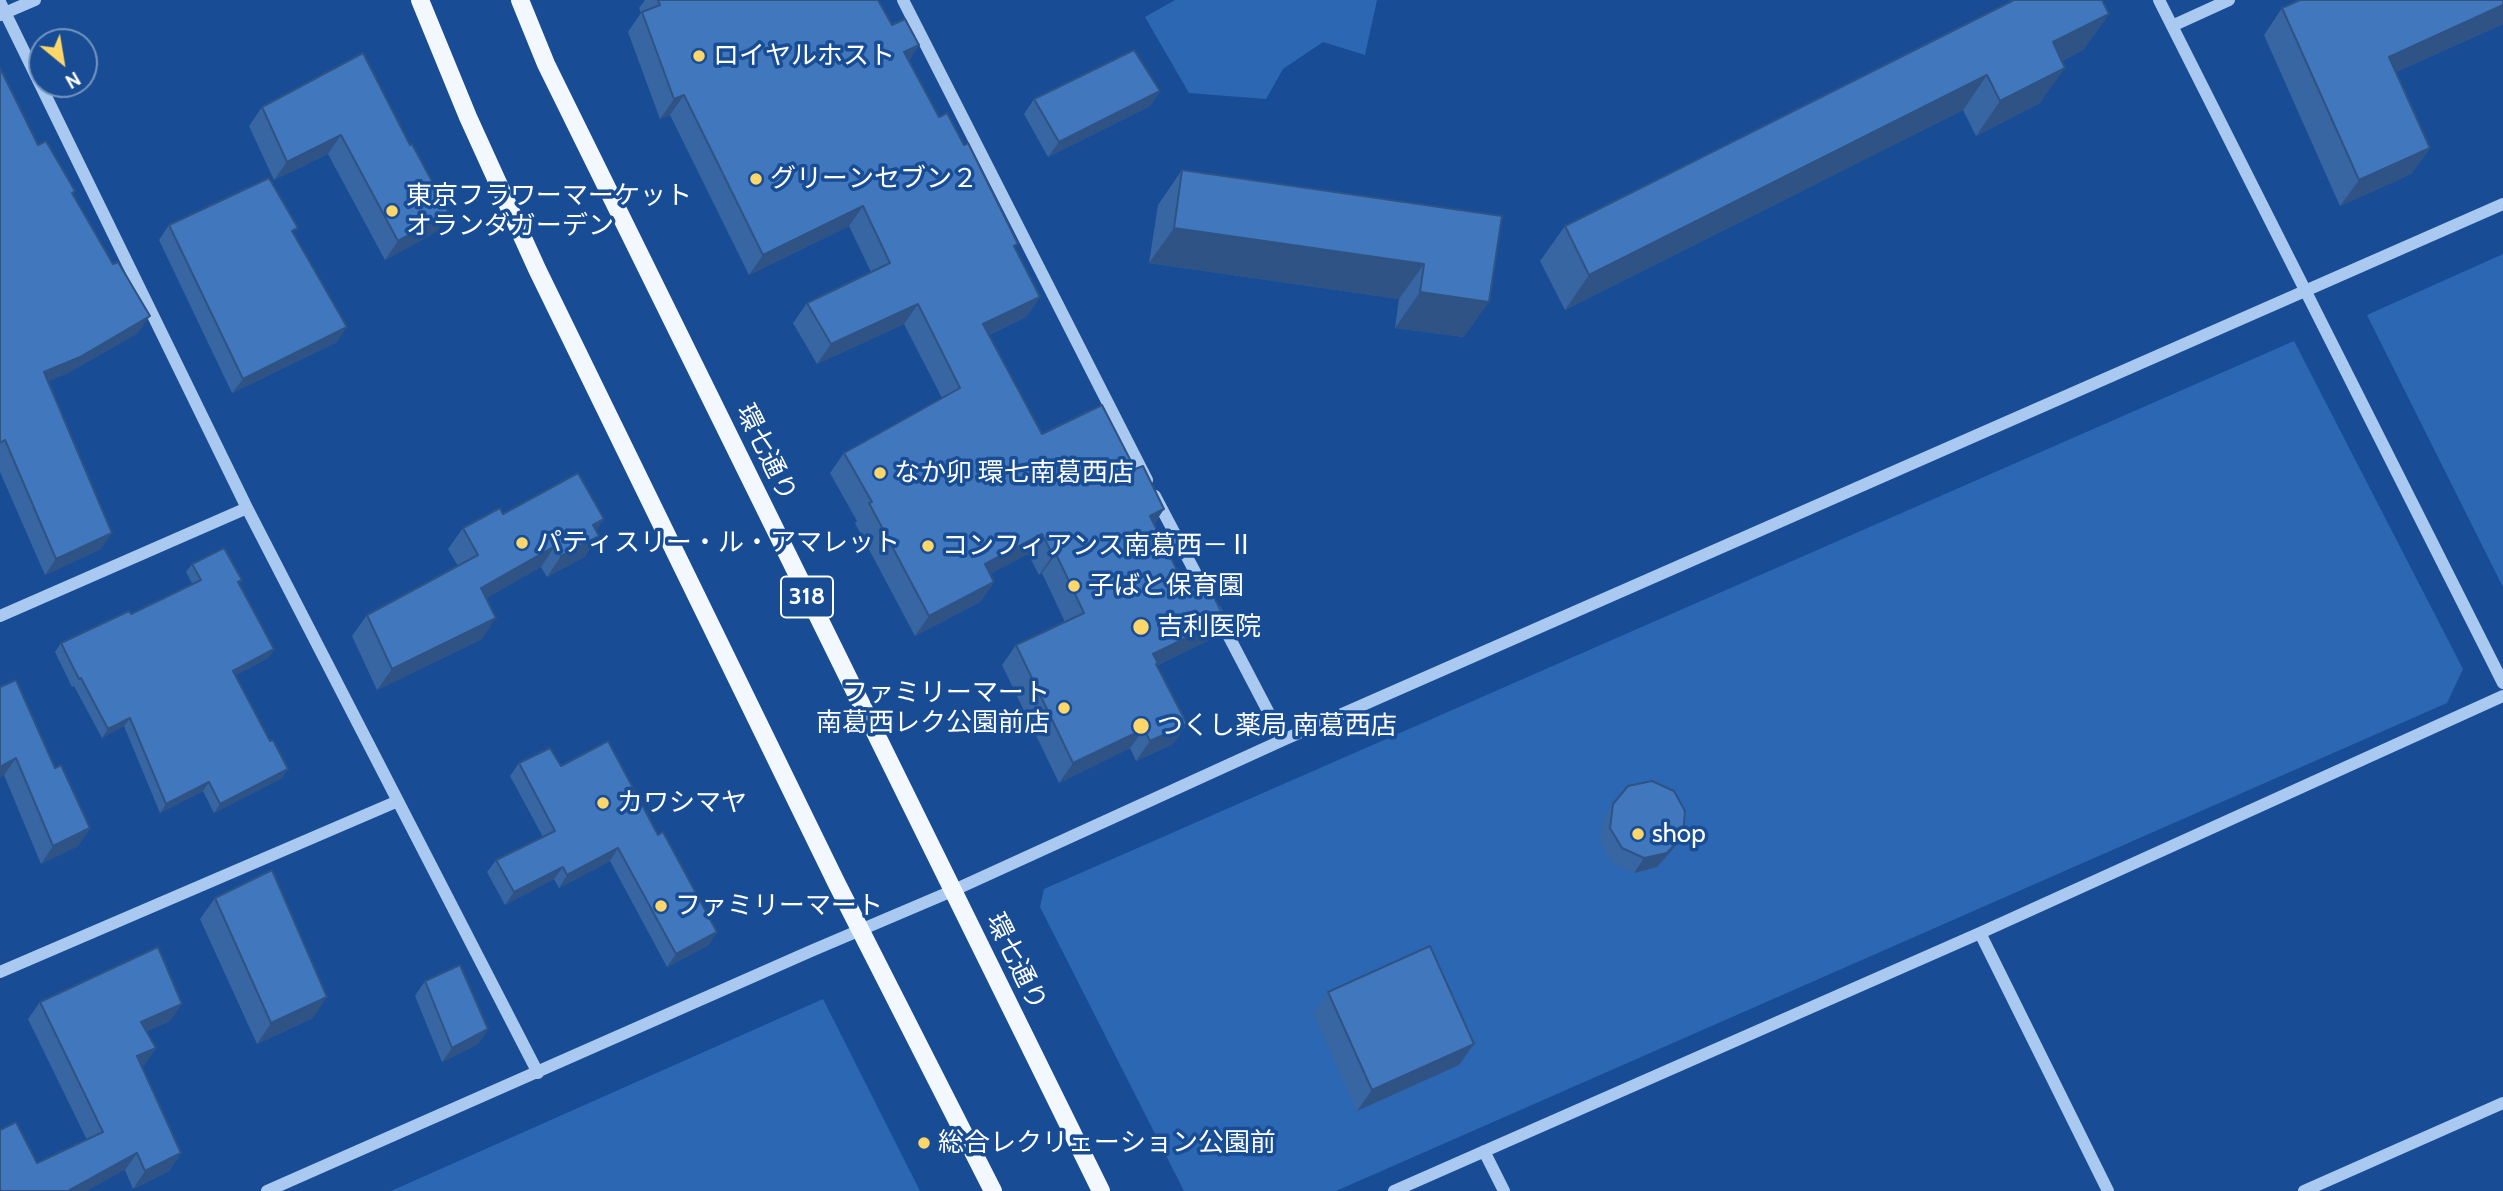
<!DOCTYPE html>
<html>
<head>
<meta charset="utf-8">
<style>
  body { margin:0 }
  #map { position:relative; width:2503px; height:1191px; overflow:hidden; background:#184d95; font-family:Cabin,sans-serif }
  canvas { display:block }
  .north { position:absolute; left:28px; top:28px; width:70px; height:70px; box-sizing:border-box; background:#184d95; border:2px solid #7494bf; border-radius:50%; rotate:150deg; font-size:19px; font-weight:700; line-height:28px; text-align:center; color:#fff }
  .north::after { content:''; display:block; margin:auto; width:24px; height:32px; background:#ffd669; clip-path:polygon(50% 0,100% 100%,50% 72%,0 100%) }
</style>
</head>
<body>
<div id="map">
<canvas width="2503" height="1191"></canvas>
<div class="north">N</div>
</div>
<script>
const c = document.querySelector('canvas').getContext('2d');
c.lineJoin = 'round';
function fill(path, color) { c.fillStyle = color; c.fill(path, 'evenodd'); }
const toPath = rows => new Path2D(rows.map(r => 'M' + r).join(''));
function stroke(path, color, width, dash) { c.strokeStyle = color; c.lineWidth = width; c.lineCap = dash ? 'butt' : 'round'; c.setLineDash(dash || []); c.stroke(path); }
function label(font, color, halo, rows, align = 'center') {
  c.font = font + ' Cabin,"Noto Sans JP",sans-serif'; c.lineWidth = 7; c.setLineDash([]); c.textBaseline = 'middle'; c.strokeStyle = halo; c.fillStyle = color; for (const [text, x, y, turn = 0] of rows) {
    c.save(); c.translate(x, y); c.rotate((+turn || 0) * Math.PI / 180); c.textAlign = isNaN(turn) ? turn : align; if (halo) c.strokeText(text, 0, 0); c.fillText(text, 0, 0); c.restore();
  }
}
const green = toPath([
  [1175,0,1377,0,1365,55,1323,42,1283,69,1266,99,1189,93,1145,17],
  [2503,254,2503,587,2367,315],
  [2294,341,2463,669,2447,703,1336,1191,1184,1191,1040,907,1044,889],
  [823,999,920,1191,391,1191]
]);
const minor = toPath([
  [903,0,1147,480],
  [2159,0,2503,683],
  [0,2,247,508,538,1073],
  [0,15,35,0],
  [2172,26,2229,0],
  [1155,496,1205,591],
  [1215,610,1283,740],
  [0,616,247,508],
  [1980,933,2108,1191],
  [0,972,398,801],
  [1484,1151,1504,1191],
  [267,1191,811,951,952,891,1283,740,2503,204],
  [1394,1191,1980,933,2503,696],
  [2304,1191,2503,1103]
]);
const major = toPath([
  [420,0,468,117,537,269,837,884,993,1191],
  [520,0,546,64,1101,1191]
]);
const wall = toPath([
  [645,0,878,0,892,25,919,45,909,60,939,117,1015,248,1040,297,1026,317,989,335,1042,434,1135,469,1164,509,1154,524,1211,639,1156,666,1187,724,1173,744,1136,761,1130,748,1059,783,1002,665,1016,645,1065,622,1042,573,1039,575,1028,554,990,574,994,582,980,602,915,636,855,523,857,521,830,473,844,453,942,398,904,324,817,364,793,323,807,303,871,272,849,226,749,275,670,115,660,119,628,32,641,13,639,8],
  [2503,0,2503,24,2396,72,2430,148,2411,174,2340,206,2264,35,2282,8],
  [2109,14,2084,49,2062,61,2040,103,1976,136,1963,110,1565,310,1540,261,1565,226],
  [0,68,38,145,75,191,73,195,138,333,68,373,48,381,101,549,45,575,0,472],
  [1160,91,1150,106,1048,157,1024,114,1034,99],
  [262,107,410,145,449,213,436,232,385,260,328,154,274,180,249,126],
  [1182,170,1502,216,1464,337,1395,328,1399,299,1149,263,1158,205],
  [169,225,294,234,337,342,232,393,159,240],
  [503,514,596,531,599,536,584,557,547,577,541,567,486,598,482,639,377,690,352,636,367,615,458,566,448,549,463,528],
  [192,564,242,580,239,584,274,649,268,658,236,675,282,778,214,813,203,791,160,813,124,726,102,738,74,686,72,687,55,652,61,643,131,614,193,585,186,572],
  [0,687,55,768,90,828,78,846,41,864,4,775],
  [519,763,561,766,709,945,667,967,610,861,559,888,554,879,505,905,487,872,496,860,543,837,510,776],
  [1613,804,1683,835,1673,849,1657,867,1634,873,1612,863,1600,842,1603,819],
  [215,898,313,1018,257,1044,200,919],
  [425,981,488,1029,478,1044,442,1062,415,996],
  [1328,992,1459,1065,1357,1111,1313,1013],
  [40,1002,170,1021,147,1031,156,1048,144,1065,142,1066,181,1153,169,1171,133,1189,125,1170,37,1163,87,1140,28,1019]
]);
const shadedWall = toPath([
  [2503,5,2503,24,2371,83,2389,57],
  [2109,14,2084,49,2028,78,2053,42],
  [919,45,905,65,904,52],
  [2065,68,2040,103,1976,136,2000,101],
  [1987,75,1963,110,1565,310,1589,275],
  [1160,91,1150,106,1048,157,1059,142],
  [684,95,670,115,660,119,674,99],
  [341,135,328,154,274,180,287,162],
  [2430,148,2411,174,2340,206,2359,180],
  [863,206,849,226,749,275,763,255],
  [449,213,436,232,385,260,398,241],
  [1174,228,1424,264,1399,299,1149,263],
  [1420,292,1489,302,1464,337,1395,328],
  [1040,297,1026,317,969,344,983,324],
  [918,304,904,324,817,364,831,344],
  [150,316,138,333,68,373,32,388,44,372],
  [347,327,337,342,232,393,243,379],
  [1164,509,1150,529,1150,516],
  [604,519,590,540,593,525],
  [112,533,101,549,45,575,56,559],
  [1042,534,1028,554,971,584,985,564],
  [599,536,584,557,547,577,561,556],
  [555,546,541,567,467,609,481,588],
  [1056,554,1042,573,1039,575,1053,555],
  [994,582,980,602,915,636,929,616],
  [496,618,482,639,377,690,392,669],
  [1225,619,1211,639,1155,666,1153,654],
  [274,649,268,658,227,680,233,671],
  [130,718,124,726,102,738,108,729],
  [1187,724,1173,744,1136,761,1150,741],
  [1144,729,1130,748,1059,783,1073,763],
  [16,758,4,775,0,778,0,767],
  [288,769,282,778,214,813,220,804],
  [209,782,203,791,160,813,166,804],
  [90,828,78,846,41,864,53,846],
  [1683,835,1673,849,1657,867,1634,873,1644,858],
  [618,848,610,861,559,888,567,875],
  [563,867,554,879,505,905,514,892],
  [717,932,709,945,667,967,676,954],
  [327,997,313,1018,257,1044,271,1023],
  [182,1004,170,1021,129,1039,141,1022],
  [488,1029,478,1044,442,1062,452,1048],
  [1474,1044,1459,1065,1357,1111,1372,1090],
  [156,1048,144,1065,125,1073,137,1056],
  [137,1153,125,1170,87,1191,68,1191],
  [181,1153,169,1171,133,1189,145,1171]
]);
const building = toPath([
  [658,0,878,0,892,25,905,19,919,45,904,52,939,117,947,113,964,145,968,143,1018,244,1014,246,1040,297,983,324,1042,434,1102,405,1135,469,1143,466,1164,509,1150,516,1184,584,1203,575,1225,619,1153,654,1158,663,1156,664,1187,724,1150,741,1144,729,1073,763,1016,645,1084,613,1056,554,1053,555,1042,534,985,564,994,582,929,616,869,503,872,502,844,453,960,388,918,304,831,344,807,303,890,263,863,206,763,255,684,95,674,99,642,12,660,5,658,0],
  [2014,0,2102,0,2109,14,2053,42,2065,68,2000,101,1987,75,1589,275,1565,226,2014,0],
  [2300,0,2503,0,2503,5,2389,57,2430,148,2359,180,2282,8,2300,0],
  [1134,50,1160,91,1059,142,1034,99,1134,50],
  [363,53,410,145,412,144,449,213,398,241,341,135,287,162,262,107,363,53],
  [0,68,38,145,46,141,75,191,72,193,113,264,118,262,150,316,80,357,44,372,112,533,56,559,5,440,0,443,0,68],
  [1182,170,1502,216,1489,302,1420,292,1424,264,1174,228,1182,170],
  [269,178,298,228,292,231,347,327,243,379,169,225,269,178],
  [578,473,604,519,593,525,599,536,561,556,555,546,481,588,496,618,392,669,367,615,478,555,463,528,500,508,503,514,578,473],
  [224,548,242,580,238,582,274,649,233,671,270,741,273,740,288,769,220,804,209,782,166,804,130,718,108,729,81,678,79,679,61,643,129,611,131,614,201,580,192,564,224,548],
  [16,680,55,768,61,765,90,828,53,846,16,758,0,767,0,687,16,680],
  [608,741,658,835,663,832,717,932,676,954,618,848,567,875,563,867,514,892,496,860,555,831,519,763,550,748,561,766,608,741],
  [1652,781,1674,791,1685,811,1683,835,1667,853,1644,858,1622,848,1610,828,1613,804,1628,786,1652,781],
  [272,870,327,997,271,1023,215,898,272,870],
  [1430,946,1474,1044,1372,1090,1328,992,1430,946],
  [158,947,182,1004,141,1022,156,1048,137,1056,181,1153,145,1171,137,1153,68,1191,0,1191,0,1130,16,1122,37,1163,103,1132,40,1002,158,947],
  [460,965,488,1029,452,1048,425,981,460,965]
]);
const markers = [
  [699,56,7,"#ffd669"],
  [756,179,7,"#ffd669"],
  [392,211,7,"#ffd669"],
  [880,473,7,"#ffd669"],
  [522,543,7,"#ffd669"],
  [928,546,7,"#ffd669"],
  [1074,586,7,"#ffd669"],
  [1141,627,9,"#ffd669"],
  [1064,708,7,"#ffd669"],
  [1141,726,9,"#ffd669"],
  [603,803,7,"#ffd669"],
  [1638,834,7,"#ffd669"],
  [661,906,7,"#ffd669"],
  [924,1143,7,"#ffd669"]
];
const shields = [
  [807,597,52]
];
const shieldNames = [
  ["318",807,597]
];
const poiNames = [
  ["ロイヤルホスト",713,56],
  ["グリーンセブン２",770,179],
  ["東京フラワーマーケット",406,196],
  ["オランダガーデン",406,226],
  ["なか卯 環七南葛西店",894,473],
  ["パティスリー・ル・アマレット",536,543],
  ["コンフィアンス南葛西－Ⅱ",942,546],
  ["子ばと保育園",1088,586],
  ["吉利医院",1157,627],
  ["ファミリーマート",1050,693,"right"],
  ["南葛西レク公園前店",1050,723,"right"],
  ["つくし薬局 南葛西店",1157,726],
  ["カワシマヤ",617,803],
  ["shop",1652,834],
  ["ファミリーマート",675,906],
  ["総合レクリェーション公園前",938,1143]
];
const streetNames = [
  ["環七通り",766,453,64],
  ["環七通り",1016,962,64]
];
fill(green, '#2c67b4');
stroke(minor, '#aac9f0', 12);
stroke(major, '#f3f8ff', 18);
fill(wall, '#3866a2');
fill(shadedWall, '#2e5384');
fill(building, '#4177bc');
stroke(building, '#2e5384', 2);
for (const [x, y, r, color] of markers) { const dot = new Path2D(); dot.arc(x, y, r, 0, 2 * Math.PI); c.fillStyle = color; c.fill(dot); stroke(dot, '#184d95', 2.5); }
for (const [x, y, w] of shields) { const box = new Path2D(); box.roundRect(x - w / 2, y - 20.5, w, 41, 5); c.fillStyle = '#184d95'; c.fill(box); stroke(box, '#fff', 2); }
label('bold 24px', '#fff', null, shieldNames);
label('26px', '#fff', '#184d95', poiNames, 'left');
label('26px', '#fff', '#184d95', streetNames);
</script>
</body>
</html>
